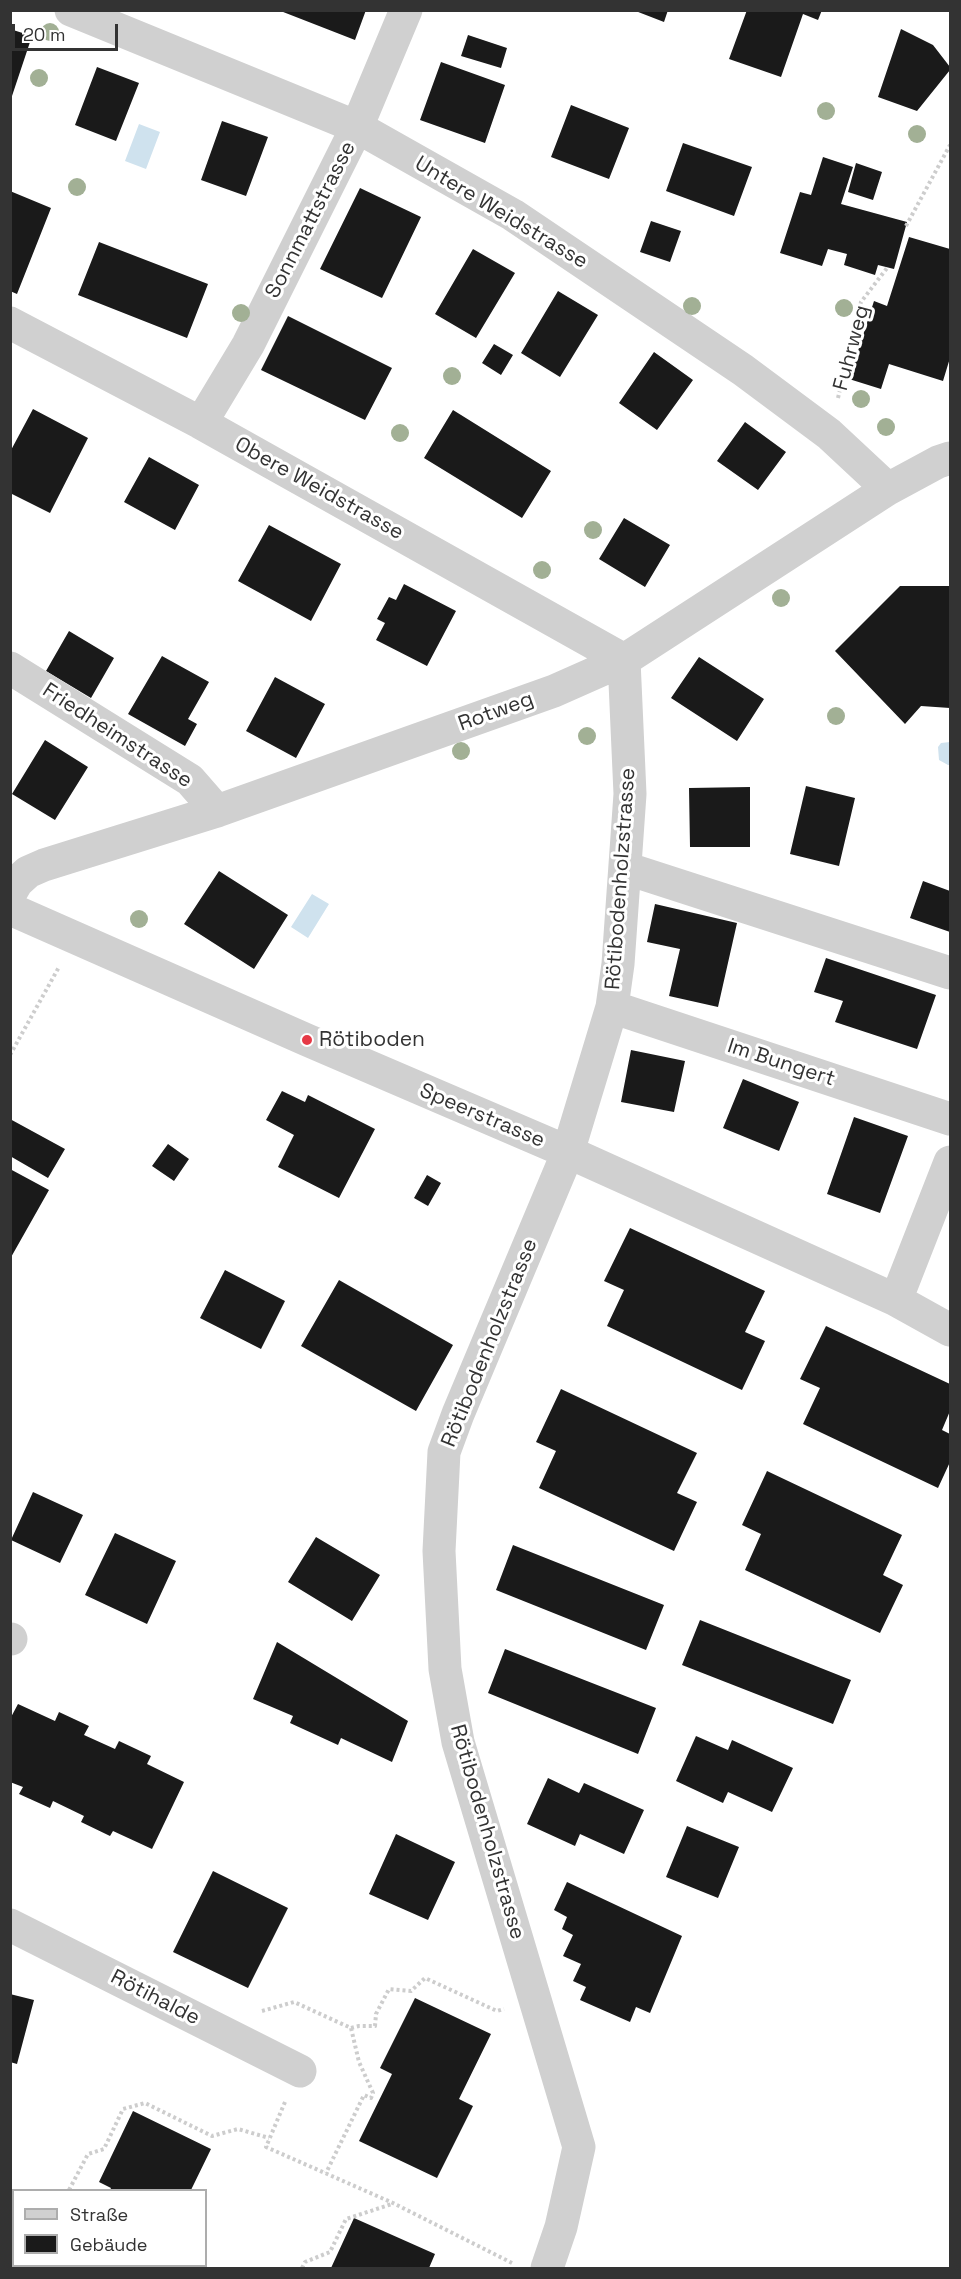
<!DOCTYPE html>
<html>
<head>
<meta charset="utf-8">
<style>
  body { margin:0 }
  #map { position:relative; width:961px; height:2279px; overflow:hidden; background:#fff; font-family:"Space Grotesk",sans-serif }
  canvas { display:block }
  .frame { position:absolute; inset:0; border:12px solid #333; pointer-events:none }
  .legend { position:absolute; left:12px; top:2189px; width:195px; height:78px; box-sizing:border-box; background:#fff; border:2px solid #adadad; margin:0; padding:8px 10px; list-style:none; font-size:18px; color:#333 }
  .legend li { display:flex; align-items:center; gap:12px; height:30px }
  .legend b { width:30px; border:2px solid #adadad }
  .scale { position:absolute; left:12px; top:24px; width:106px; height:27px; box-sizing:border-box; border:3px solid #333; border-top:0; padding-left:8px; font-size:18px; line-height:21px; white-space:nowrap; color:#333; -webkit-text-stroke:4px #fff; paint-order:stroke }
</style>
</head>
<body>
<div id="map">
<canvas width="961" height="2279"></canvas>
<div class="frame"></div>
<ul class="legend">
<li><b style="height:8px;background:#d0d0d0"></b>Straße</li>
<li><b style="height:16px;background:#1a1a1a"></b>Gebäude</li>
</ul>
<div class="scale">20 m</div>
</div>
<script>
const c = document.querySelector('canvas').getContext('2d');
c.lineJoin = 'round';
function fill(path, color) { c.fillStyle = color; c.fill(path, 'evenodd'); }
const toPath = rows => new Path2D(rows.map(r => 'M' + r).join(''));
function stroke(path, color, width, dash) { c.strokeStyle = color; c.lineWidth = width; c.lineCap = dash ? 'butt' : 'round'; c.setLineDash(dash || []); c.stroke(path); }
function label(font, color, halo, rows, align = 'center') {
  c.font = font + ' "Space Grotesk",sans-serif'; c.lineWidth = 6; c.setLineDash([]); c.textBaseline = 'middle'; c.strokeStyle = halo; c.fillStyle = color; for (const [text, x, y, turn = 0] of rows) {
    c.save(); c.translate(x, y); c.rotate((+turn || 0) * Math.PI / 180); c.textAlign = isNaN(turn) ? turn : align; if (halo) c.strokeText(text, 0, 0); c.fillText(text, 0, 0); c.restore();
  }
}
const water = toPath([
  [139,124,160,132,146,169,125,161],
  [950,742,950,765,948,765,939,760,938,747,941,743],
  [312,894,329,904,308,938,291,927]
]);
const building = toPath([
  [278,10,366,10,355,40],
  [633,10,668,10,664,22],
  [747,10,822,10,818,20,803,14,781,77,729,59],
  [10,29,32,36,11,99,10,99],
  [901,29,933,45,950,67,950,70,917,111,878,97],
  [468,35,507,48,501,68,461,56],
  [441,62,505,85,485,143,420,120],
  [97,67,139,83,116,141,75,125],
  [571,105,629,128,609,179,551,157],
  [222,121,268,137,246,196,201,180],
  [683,143,752,167,734,216,666,191],
  [823,157,853,167,841,204,907,222,894,269,878,265,875,275,844,265,847,254,828,249,822,266,780,253,800,192,811,195],
  [856,163,882,172,873,200,848,192],
  [360,188,421,217,382,298,320,269],
  [10,191,51,208,17,294,10,291],
  [651,221,681,231,670,262,640,252],
  [909,237,950,249,950,358,943,381,889,364,881,389,849,379,874,301,887,306],
  [99,242,208,284,187,338,78,295],
  [473,249,515,273,476,338,435,314],
  [558,291,598,315,560,377,521,353],
  [288,316,392,368,365,420,261,370],
  [494,344,513,355,501,375,482,363],
  [654,352,693,380,657,430,619,403],
  [33,409,88,438,50,513,10,493,10,452],
  [453,410,551,471,522,518,424,458],
  [745,422,786,452,758,490,717,461],
  [149,457,199,485,175,530,124,502],
  [624,518,670,545,645,587,599,559],
  [269,525,341,564,311,621,238,581],
  [404,584,456,611,427,666,376,640,385,623,377,619,389,597,396,600],
  [900,586,950,586,950,708,921,706,905,724,835,651],
  [69,631,114,658,91,698,46,671],
  [162,656,209,682,188,719,197,724,185,746,128,714],
  [699,657,764,699,737,741,671,698],
  [275,677,325,704,296,758,246,731],
  [45,740,88,767,55,820,12,794],
  [806,786,855,798,839,866,790,854],
  [750,787,750,847,690,847,689,788],
  [219,871,288,915,254,969,184,924],
  [923,881,950,891,950,932,910,918],
  [655,904,737,923,718,1007,669,996,680,949,647,942],
  [826,958,936,995,917,1049,835,1022,843,1001,814,992],
  [631,1050,685,1061,674,1112,621,1102],
  [743,1079,799,1102,779,1151,723,1128],
  [282,1091,305,1102,308,1095,375,1129,339,1198,278,1167,294,1135,266,1120],
  [854,1117,908,1136,880,1213,827,1194],
  [10,1119,65,1149,48,1178,10,1156],
  [168,1144,189,1159,174,1181,152,1166],
  [10,1169,49,1190,10,1259],
  [427,1175,441,1183,428,1206,414,1198],
  [630,1228,765,1291,745,1332,765,1341,742,1390,607,1326,624,1290,604,1281],
  [225,1270,285,1301,261,1349,200,1318],
  [339,1280,453,1345,416,1411,301,1346],
  [826,1326,950,1384,950,1411,942,1430,950,1434,950,1462,938,1488,803,1424,820,1388,800,1379],
  [561,1389,697,1453,677,1493,697,1502,674,1551,539,1488,556,1451,536,1442],
  [767,1471,902,1535,883,1575,903,1585,880,1633,745,1570,761,1534,742,1525],
  [33,1492,83,1515,60,1563,11,1540],
  [115,1533,176,1561,147,1624,85,1595],
  [316,1537,380,1575,352,1621,288,1582],
  [513,1545,664,1605,646,1650,496,1590],
  [700,1620,851,1680,833,1724,682,1665],
  [277,1642,408,1721,392,1762,341,1738,338,1745,290,1723,293,1716,253,1699],
  [505,1649,656,1708,638,1754,488,1693],
  [18,1704,55,1721,59,1712,89,1726,84,1735,115,1749,119,1741,151,1756,147,1764,184,1782,152,1849,113,1831,110,1836,81,1822,84,1816,53,1801,50,1808,19,1794,23,1787,10,1782,10,1719],
  [696,1736,728,1750,732,1740,793,1768,772,1812,728,1792,723,1803,676,1781],
  [548,1778,579,1793,584,1783,644,1810,624,1854,580,1834,575,1846,527,1824],
  [687,1826,739,1847,718,1898,666,1877],
  [396,1834,455,1862,428,1920,369,1894],
  [213,1871,288,1908,248,1988,173,1952],
  [567,1882,682,1936,650,2013,636,2007,630,2022,580,2000,586,1987,573,1981,581,1964,563,1956,573,1935,562,1929,567,1917,554,1910],
  [10,1994,34,2000,17,2064,10,2062],
  [415,1998,491,2034,459,2099,473,2106,437,2178,359,2141,392,2074,380,2068],
  [133,2111,211,2149,191,2190,110,2190,111,2188,99,2182],
  [354,2218,435,2254,429,2268,331,2268],
  [103,2266,169,2266,167,2268,110,2268]
]);
const path = toPath([
  [906,226,950,145],
  [838,398,861,302,887,268],
  [10,1055,59,967],
  [262,2011,294,2002,351,2028,359,2062,373,2093,371,2098,364,2095,326,2173],
  [351,2028,359,2026,375,2026,376,2014,389,1989,411,1991,425,1978,497,2011,504,2009],
  [285,2102,266,2147,393,2203,512,2263],
  [69,2190,88,2154,104,2149,123,2109,145,2103,212,2136,238,2129,269,2138],
  [302,2268,305,2262,330,2252,346,2219,392,2204]
]);
const minor = toPath([
  [71,10,357,127,513,215,743,370,829,434,888,489],
  [10,323,201,423,624,660],
  [201,423,248,345,357,127,406,10],
  [10,668,190,780,217,811],
  [625,868,950,973],
  [10,894,17,882,28,872,44,865,217,811,554,691,624,660,888,489,938,462,950,458],
  [10,909,307,1040,568,1152,896,1300,950,1330],
  [612,1007,950,1119],
  [896,1300,950,1162],
  [10,1639,11,1639],
  [10,1925,300,2071],
  [547,2268,561,2227,579,2147,458,1742,445,1669,439,1551,444,1452,458,1414,568,1152,612,1007,618,964,630,794,624,660]
]);
const trees = [
  [50,32],
  [39,78],
  [826,111],
  [917,134],
  [77,187],
  [692,306],
  [844,308],
  [241,313],
  [452,376],
  [861,399],
  [886,427],
  [400,433],
  [593,530],
  [542,570],
  [781,598],
  [836,716],
  [587,736],
  [461,751],
  [139,919]
];
const markers = [
  [307,1040,6,"#e63946"]
];
const streetNames = [
  ["Untere Weidstrasse",501,213,31],
  ["Sonnmattstrasse",311,220,-63],
  ["Fuhrweg",852,348,-75],
  ["Obere Weidstrasse",319,489,29],
  ["Rotweg",496,712,-20],
  ["Friedheimstrasse",117,736,33],
  ["Rötibodenholzstrasse",621,879,-86],
  ["Im Bungert",781,1063,18],
  ["Speerstrasse",482,1116,23],
  ["Rötibodenholzstrasse",490,1343,-68],
  ["Rötibodenholzstrasse",487,1832,74],
  ["Rötihalde",155,1998,27]
];
const poiNames = [
  ["Rötiboden",319,1040]
];
fill(water, '#cfe2ee');
fill(building, '#1a1a1a');
stroke(path, '#cdcdcd', 4, [3, 3]);
stroke(minor, '#d0d0d0', 33);
c.fillStyle = '#a2b095';
for (const [x, y] of trees) { c.beginPath(); c.arc(x, y, 9, 0, 2 * Math.PI); c.fill(); }
for (const [x, y, r, color] of markers) { const dot = new Path2D(); dot.arc(x, y, r, 0, 2 * Math.PI); c.fillStyle = color; c.fill(dot); stroke(dot, '#fff', 2); }
label('21px', '#333', '#fff', streetNames);
label('21px', '#333', '#fff', poiNames, 'left');
</script>
</body>
</html>
